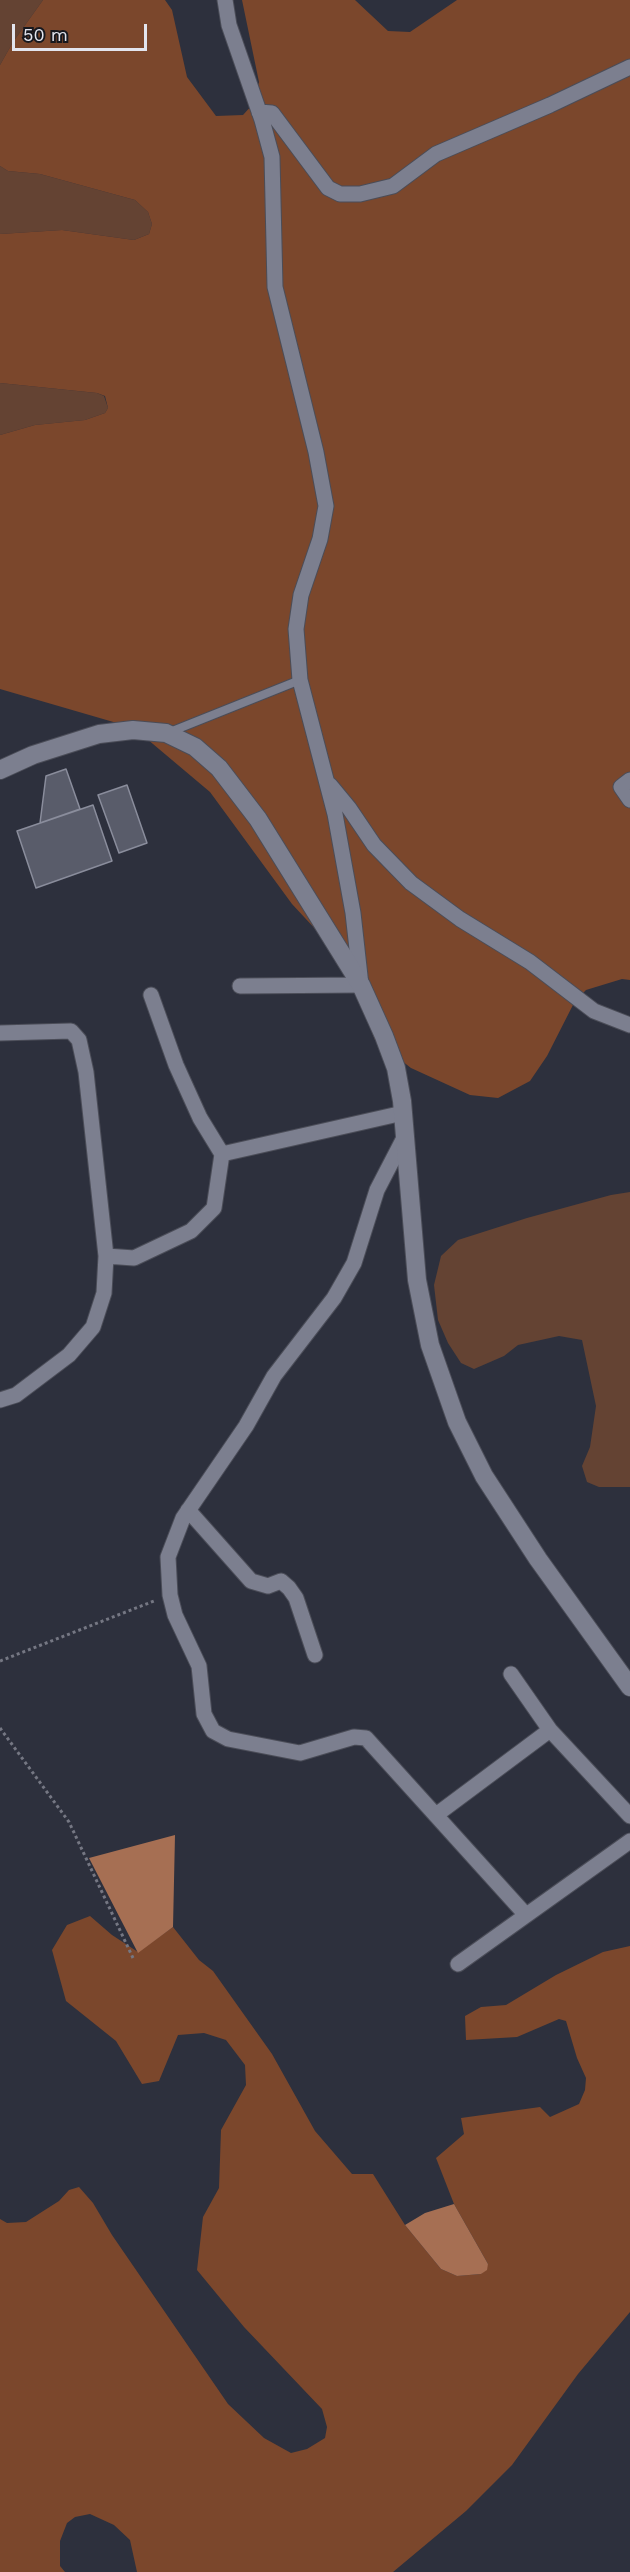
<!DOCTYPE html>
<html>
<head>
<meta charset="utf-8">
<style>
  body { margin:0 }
  #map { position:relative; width:630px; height:2572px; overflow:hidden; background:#2d303d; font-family:"Work Sans",sans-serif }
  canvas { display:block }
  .scale { position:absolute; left:12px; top:24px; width:135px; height:27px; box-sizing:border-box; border:3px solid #e3e5ee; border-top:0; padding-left:8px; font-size:18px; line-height:21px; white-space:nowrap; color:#e3e5ee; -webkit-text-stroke:4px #17181e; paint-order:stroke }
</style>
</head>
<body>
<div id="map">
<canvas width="630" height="2572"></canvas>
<div class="scale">50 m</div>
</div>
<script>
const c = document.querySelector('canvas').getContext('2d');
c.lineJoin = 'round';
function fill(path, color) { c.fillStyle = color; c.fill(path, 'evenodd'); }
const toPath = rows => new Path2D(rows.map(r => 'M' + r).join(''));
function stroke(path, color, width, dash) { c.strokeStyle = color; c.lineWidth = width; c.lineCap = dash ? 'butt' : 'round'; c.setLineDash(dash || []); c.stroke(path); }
const green = toPath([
  [0,0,43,0,13,42,0,65],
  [0,166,8,171,40,174,135,200,148,212,152,224,149,234,134,240,62,230,0,234],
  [0,383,97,393,104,396,108,408,105,413,85,420,35,425,0,435],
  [630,1192,630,1487,599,1487,587,1482,582,1466,590,1447,596,1406,582,1340,559,1336,518,1345,504,1356,474,1369,461,1363,448,1343,438,1320,434,1285,441,1256,458,1240,527,1218,611,1195]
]);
const forest = toPath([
  [43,0,165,0,172,10,187,77,216,116,243,115,253,104,259,82,242,0,355,0,388,31,410,32,457,0,630,0,630,980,622,979,586,990,575,1001,547,1056,530,1081,498,1098,470,1095,411,1068,375,1040,343,959,292,904,210,792,134,728,0,689,0,435,35,425,85,420,105,413,108,408,105,396,97,393,0,383,0,234,62,230,134,240,149,234,152,224,148,212,135,200,40,174,8,171,0,166,0,65,13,42],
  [90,1916,112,1935,138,1952,173,1927,199,1960,213,1971,272,2054,315,2131,352,2174,373,2174,405,2225,441,2269,457,2276,481,2274,488,2264,454,2204,436,2158,464,2134,461,2118,540,2107,550,2117,579,2104,585,2090,586,2078,577,2058,566,2021,559,2019,517,2037,466,2040,465,2016,481,2007,506,2005,556,1975,603,1952,630,1946,630,2312,578,2374,512,2465,466,2511,393,2572,137,2572,130,2540,114,2525,90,2514,75,2517,67,2523,60,2541,60,2566,65,2572,0,2572,0,2219,7,2223,26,2222,59,2201,69,2190,79,2187,93,2203,112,2235,228,2404,264,2438,291,2453,307,2449,325,2438,327,2427,322,2409,244,2327,197,2270,203,2217,219,2188,221,2130,246,2085,245,2065,226,2040,204,2033,178,2035,159,2081,142,2084,116,2041,66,2001,52,1950,67,1925]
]);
const water = toPath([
  [175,1835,173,1927,138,1953,89,1858],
  [454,2204,488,2264,487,2270,481,2274,457,2276,441,2269,405,2225,425,2213]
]);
const building = toPath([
  [66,769,80,809,40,823,46,776,66,769],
  [127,785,147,843,119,853,98,795,127,785],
  [93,805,112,861,36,888,17,831,93,805]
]);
const path = toPath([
  [0,1661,154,1601],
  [0,1728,69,1822,133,1958]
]);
const service = toPath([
  [170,732,300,680]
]);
const minor = toPath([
  [225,0,229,25,262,120,272,157,275,287,316,452,326,506,320,539,301,595,296,629,300,680,335,814,353,913,361,985,240,986],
  [259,112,272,113,328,188,340,194,360,194,393,186,436,154,550,105,630,67],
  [630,780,621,787,630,800],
  [330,785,349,808,374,845,411,883,460,919,530,962,594,1011,630,1025],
  [151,995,176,1065,200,1118,222,1154,403,1113],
  [0,1033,71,1031,79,1040,86,1072,106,1256,104,1293,93,1327,69,1355,16,1395,0,1400],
  [405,1136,377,1190,354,1263,334,1298,274,1376,246,1426,183,1518,168,1557,170,1595,175,1615,199,1666,204,1714,213,1731,228,1739,300,1753,354,1737,366,1738,525,1914],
  [106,1256,134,1258,191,1231,214,1208,222,1154],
  [188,1510,251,1581,268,1586,281,1581,289,1588,296,1598,315,1655],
  [511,1674,550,1730],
  [436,1815,550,1730,630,1816],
  [458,1964,630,1841]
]);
const tertiary = toPath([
  [0,770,33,755,99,734,133,730,166,733,195,747,219,768,258,819,361,985,384,1036,396,1068,402,1101,417,1280,430,1345,457,1422,484,1476,538,1559,630,1687]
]);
fill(green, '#644333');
fill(forest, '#7b472c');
fill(water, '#a66f53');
fill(building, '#595c6a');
stroke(building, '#8a8d9c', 1.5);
stroke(service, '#4b4d58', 10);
stroke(minor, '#4b4d58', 17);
stroke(tertiary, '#4b4d58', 20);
stroke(path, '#757783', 3, [3, 3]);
stroke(service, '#7c7f8f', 8);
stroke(minor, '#7c7f8f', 15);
stroke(tertiary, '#7c7f8f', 18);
</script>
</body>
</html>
